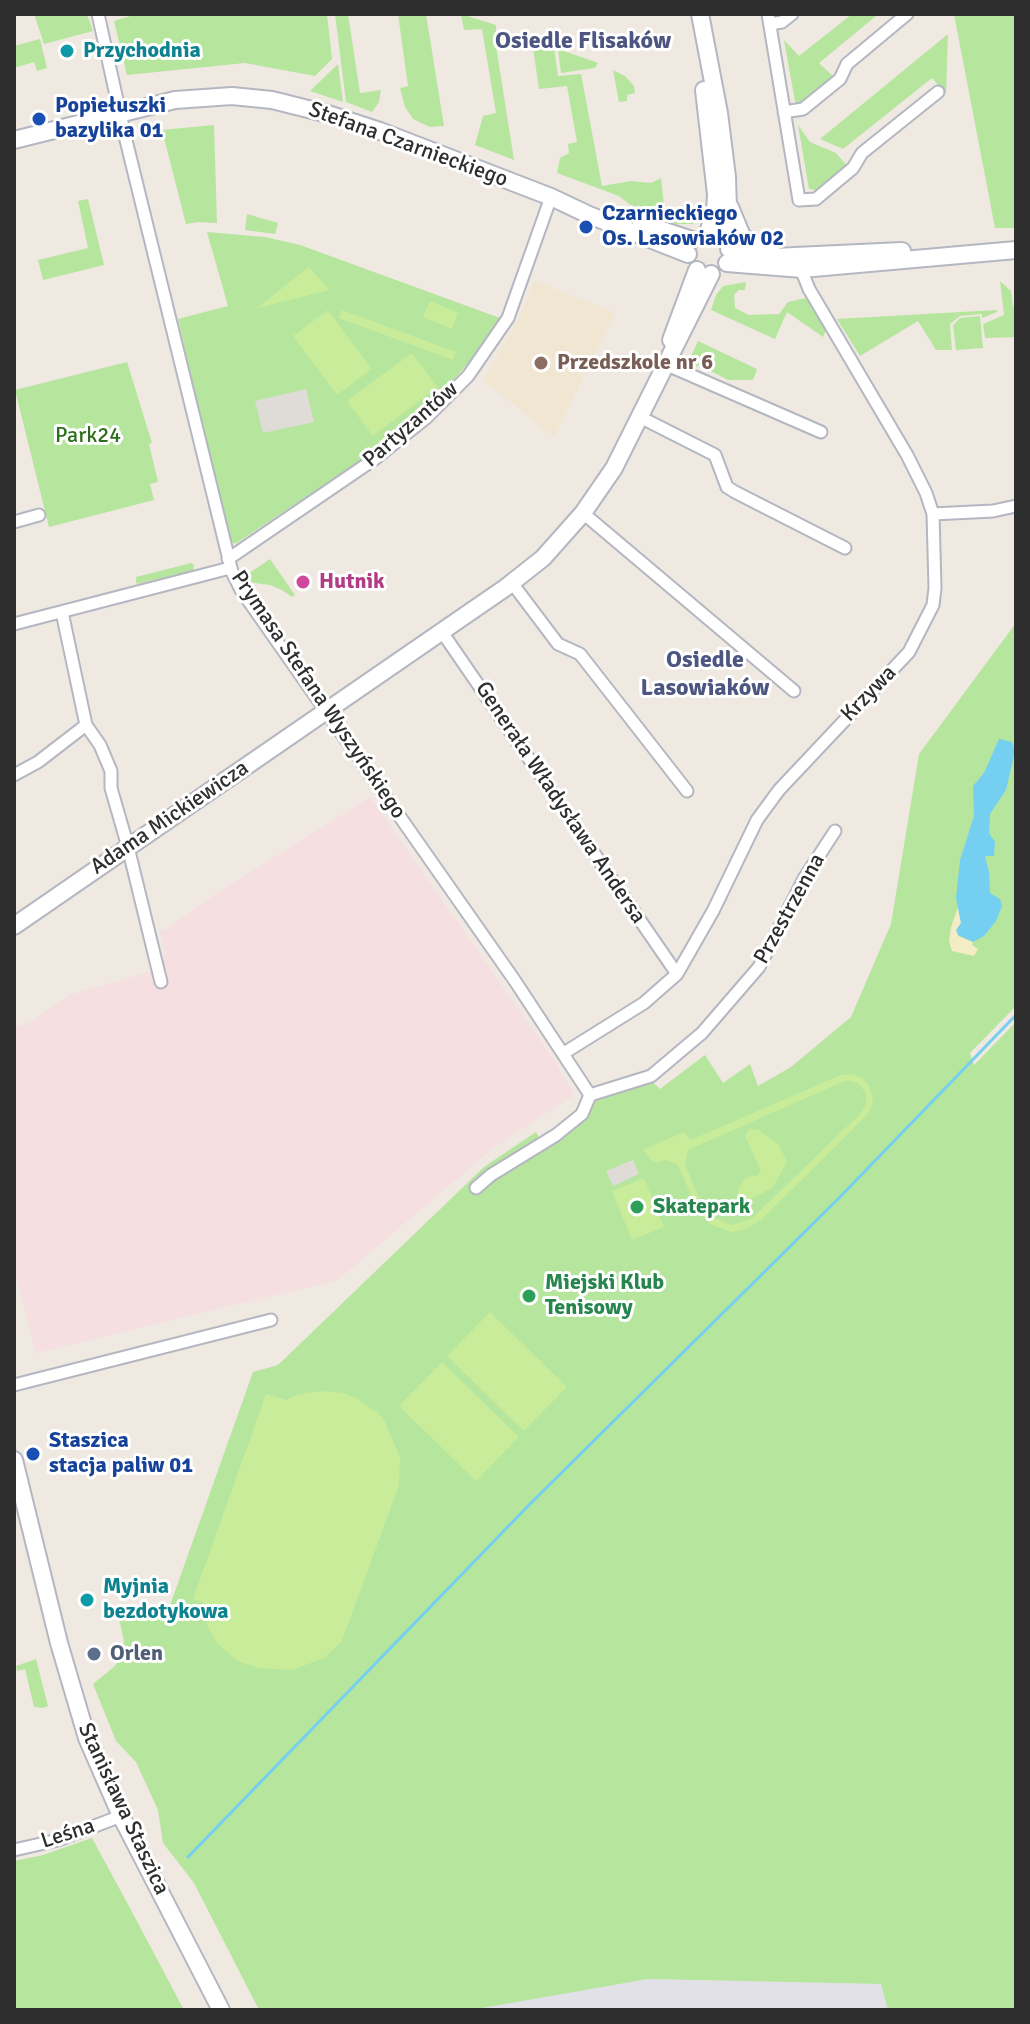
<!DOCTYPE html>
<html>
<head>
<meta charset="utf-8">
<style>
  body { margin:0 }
  #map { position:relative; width:1030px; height:2024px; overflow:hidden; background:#efe9e1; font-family:Signika,sans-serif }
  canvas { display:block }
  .frame { position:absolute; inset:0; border:16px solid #2e2e2e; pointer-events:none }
</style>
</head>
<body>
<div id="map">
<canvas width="1030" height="2024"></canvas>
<div class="frame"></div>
</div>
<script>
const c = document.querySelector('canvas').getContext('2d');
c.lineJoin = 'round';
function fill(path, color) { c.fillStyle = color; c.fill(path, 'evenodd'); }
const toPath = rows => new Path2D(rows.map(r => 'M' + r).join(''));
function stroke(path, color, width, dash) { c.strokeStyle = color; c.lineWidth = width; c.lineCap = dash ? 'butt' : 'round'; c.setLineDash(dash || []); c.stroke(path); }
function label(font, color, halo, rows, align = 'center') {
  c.font = font + ' Signika,sans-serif'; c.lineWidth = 6; c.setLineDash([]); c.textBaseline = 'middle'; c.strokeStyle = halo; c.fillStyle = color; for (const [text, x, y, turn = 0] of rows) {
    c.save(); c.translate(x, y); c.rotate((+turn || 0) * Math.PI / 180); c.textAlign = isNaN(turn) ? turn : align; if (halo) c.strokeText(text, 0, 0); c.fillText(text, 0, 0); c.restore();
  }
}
const industrial = toPath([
  [648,1979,881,1984,888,2010,476,2010,476,2007]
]);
const education = toPath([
  [534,281,615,312,554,437,483,380,518,320]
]);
const medical = toPath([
  [370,797,556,1063,574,1095,492,1149,338,1280,36,1353,14,1268,14,1027,29,1023,69,995,163,968,161,957,166,954,159,931,166,929,219,892]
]);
const green = toPath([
  [34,14,87,14,93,31,44,44],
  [137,14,327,14,332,59,315,76,245,63,127,75,114,21],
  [335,14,348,14,360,93,381,90,379,102,372,112,346,102],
  [398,14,426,14,444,126,430,127,413,119,405,107,400,88,408,86],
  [461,14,496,25,496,46,514,160,475,145,483,116,496,113,482,29,464,30],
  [852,14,876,14,876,16,819,63,836,79,801,107,796,107,784,40,799,56],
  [954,14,1016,14,1016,228,995,228],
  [948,34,946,94,932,78,843,149,820,139],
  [40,39,47,68,37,71,34,62,14,68,14,46],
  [532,41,554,48,558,76,581,74,602,186,631,181,651,183,661,178,664,206,672,208,676,215,701,211,693,224,676,224,629,204,619,196,557,173,560,158,569,153,568,144,577,142,567,86,539,89],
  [558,49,587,59,598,63,595,68,561,73],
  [338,64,343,102,310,91],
  [613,70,625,76,634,86,635,93,627,95,627,101,619,102],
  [214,125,217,223,199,222,186,224,162,130],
  [798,125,810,142,836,153,849,168,824,188,816,190,809,189],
  [88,199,104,265,43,280,38,260,88,248,78,201],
  [247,214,278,223,275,234,245,230],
  [207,232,265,237,300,245,500,318,469,362,433,404,372,453,235,544,229,540,178,319,228,306],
  [1000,281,1011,291,1013,307,1016,307,1016,337,985,338,983,324,1004,315],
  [746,282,745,290,739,290,734,295,735,308,749,315,779,314,788,302,806,298,827,328,823,337,787,312,775,339,711,310,716,295,723,286],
  [997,310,997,312,982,318,982,314,960,316,950,324,952,350,936,350,918,321,860,356,837,319],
  [980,316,983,348,956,350,953,325,960,318],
  [698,341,757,369,753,380,728,380,699,365,693,369,687,365],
  [127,362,152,443,149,444,158,482,150,484,154,500,49,527,15,390],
  [270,559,295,595,292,597,282,590,270,585,248,582,245,576],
  [191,563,194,565,193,571,137,584,136,582,136,577],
  [1016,623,1016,1006,970,1053,974,1065,1016,1022,1016,2010,888,2010,881,1984,648,1979,471,2010,259,2010,194,1883,163,1843,158,1810,136,1762,116,1741,93,1684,115,1666,124,1641,119,1619,168,1611,253,1372,278,1365,484,1167,536,1132,542,1143,582,1114,590,1095,648,1077,660,1089,705,1055,723,1083,750,1064,758,1086,791,1067,851,1017,891,924,919,754],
  [36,1659,48,1706,43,1708,34,1707,25,1669,17,1671,16,1666],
  [92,1838,131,1910,184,2010,14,2010,14,1861,43,1855]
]);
const sand = toPath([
  [958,907,961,923,958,936,973,942,972,945,978,949,974,956,952,951,949,941,951,927]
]);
const pitch = toPath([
  [309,267,330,290,257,308],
  [430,301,458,313,452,329,423,317],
  [328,310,372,369,337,395,293,336],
  [342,310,456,352,453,360,339,318],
  [412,353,438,387,373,436,347,401],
  [852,1074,862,1078,870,1087,873,1103,867,1115,761,1220,746,1229,731,1232,710,1224,698,1209,677,1164,666,1160,654,1163,643,1150,684,1132,691,1140,841,1075],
  [847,1080,858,1083,866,1093,866,1105,860,1114,751,1219,731,1225,712,1217,703,1206,685,1165,688,1150],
  [749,1129,759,1130,779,1145,787,1162,773,1187,745,1203,738,1198,738,1189,744,1180,751,1175,756,1176,761,1171,745,1136],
  [644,1178,664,1227,632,1240,612,1191],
  [490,1312,567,1387,524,1431,447,1356],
  [442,1362,519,1437,476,1481,399,1406],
  [321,1391,344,1393,357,1399,378,1413,385,1422,400,1457,399,1485,342,1641,324,1658,292,1670,258,1668,236,1660,217,1643,208,1628,203,1602,193,1599,266,1394,287,1400,296,1395]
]);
const plaza = toPath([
  [306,389,314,422,263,433,255,401],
  [633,1160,639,1174,613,1186,606,1171]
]);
const water = toPath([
  [999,739,1012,742,1015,751,1006,790,990,814,989,833,995,842,994,856,985,856,989,872,990,893,1000,899,1002,906,996,921,984,936,973,942,958,935,956,930,961,923,956,898,960,860,974,816,973,786,984,773]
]);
const stream = toPath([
  [188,1857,529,1505,839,1198,1016,1015]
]);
const street = toPath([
  [98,14,125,136,232,572,241,590,515,981,590,1095],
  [768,14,799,200,816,199,853,168,862,153,938,92],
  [770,24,782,22,792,14],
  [784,112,803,109,840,79,847,64,907,14],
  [665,364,821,432],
  [640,417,715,455,727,487,735,492,845,548],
  [583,513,794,691],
  [933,514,993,511,1016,506],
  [14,522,39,515],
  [228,559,376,458,426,418,468,376,508,318,551,197],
  [512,583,558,644,580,654,687,791],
  [62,612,86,725,100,745,111,771,111,788,128,847,161,982],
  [14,624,230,568],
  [442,632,677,974],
  [14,775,38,762,86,725],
  [564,1053,644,1003,677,974,713,911,757,820,779,790,909,652,933,605,935,588,933,514,926,493,907,455,809,289,799,264],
  [590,1095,651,1076,702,1033,759,967,805,877,835,831],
  [476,1188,491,1175,556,1135,582,1114,590,1095],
  [14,1385,271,1320],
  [14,1850,58,1840,121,1816]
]);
const secondary = toPath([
  [700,14,719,113,727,177,728,208,724,239],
  [704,90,716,194,715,214,708,232],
  [14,140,175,100,232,96,272,100,328,114,380,131,551,197,589,215,688,254],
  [730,207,742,236,753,245,772,251],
  [641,223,692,240],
  [729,249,746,254,774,257,902,251],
  [727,263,802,269,1016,250],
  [671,340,697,270],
  [14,926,505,588,543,558,583,513,614,468,711,274],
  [14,1460,59,1643,87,1738,121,1816,221,2010]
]);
const markers = [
  [67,51,8,"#0f9aa8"],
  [39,119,8,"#1a4fb4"],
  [586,227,8,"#1a4fb4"],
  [541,363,8,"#8d6e63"],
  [303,582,8,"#d1479c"],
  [637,1207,8,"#2e9e5b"],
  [529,1296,8,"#2e9e5b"],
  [33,1454,8,"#1a4fb4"],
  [87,1600,8,"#0f9aa8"],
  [94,1654,8,"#5c6f8a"]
];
const cultureNames = [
  ["Przychodnia",83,51],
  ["Myjnia",103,1587],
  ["bezdotykowa",103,1612]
];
const transitNames = [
  ["Popiełuszki",55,106],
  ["bazylika 01",55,131],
  ["Czarnieckiego",602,214],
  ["Os. Lasowiaków 02",602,239],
  ["Staszica",49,1441],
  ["stacja paliw 01",49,1466]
];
const streetNames = [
  ["Stefana Czarnieckiego",408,145,20],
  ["Partyzantów",411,425,-41],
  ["Krzywa",869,694,-46],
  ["Prymasa Stefana Wyszyńskiego",318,695,56],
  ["Generała Władysława Andersa",560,803,56],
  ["Adama Mickiewicza",170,818,-34],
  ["Przestrzenna",790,909,-61],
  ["Stanisława Staszica",123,1809,65],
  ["Leśna",68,1834,-18]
];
const educationNames = [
  ["Przedszkole nr 6",557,363]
];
const parkNames = [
  ["Park24",88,436]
];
const hotelNames = [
  ["Hutnik",319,582]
];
const leisureNames = [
  ["Skatepark",653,1207],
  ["Miejski Klub",545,1283],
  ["Tenisowy",545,1308]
];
const serviceNames = [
  ["Orlen",110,1654]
];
const neighbourhoodNames = [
  ["Osiedle Flisaków",583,42],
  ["Osiedle",705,661],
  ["Lasowiaków",705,689]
];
fill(industrial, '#e3e1e8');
fill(education, '#f0e6d1');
fill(medical, '#f5dfe0');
fill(green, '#b6e59e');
fill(sand, '#f3ecc5');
fill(pitch, '#c9ec9a');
fill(plaza, '#dfdcd8');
fill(water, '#75cff0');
stroke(stream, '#75cff0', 3);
stroke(street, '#b4b7c1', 15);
stroke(secondary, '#b4b7c1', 20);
stroke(street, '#fff', 11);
stroke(secondary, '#fff', 16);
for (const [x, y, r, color] of markers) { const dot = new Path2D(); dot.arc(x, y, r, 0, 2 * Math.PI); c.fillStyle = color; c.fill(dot); stroke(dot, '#fff', 3); }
label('bold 22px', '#0d838f', '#fff', cultureNames, 'left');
label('bold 22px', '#164399', '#fff', transitNames, 'left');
label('22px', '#2e2e2e', '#fff', streetNames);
label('bold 22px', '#785e54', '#fff', educationNames, 'left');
label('22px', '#2c6e1b', '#fff', parkNames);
label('bold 22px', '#b23c85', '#fff', hotelNames, 'left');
label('bold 22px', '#27864d', '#fff', leisureNames, 'left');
label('bold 22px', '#4e5e75', '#fff', serviceNames, 'left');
label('bold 24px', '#4d5680', '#fff', neighbourhoodNames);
</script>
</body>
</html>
